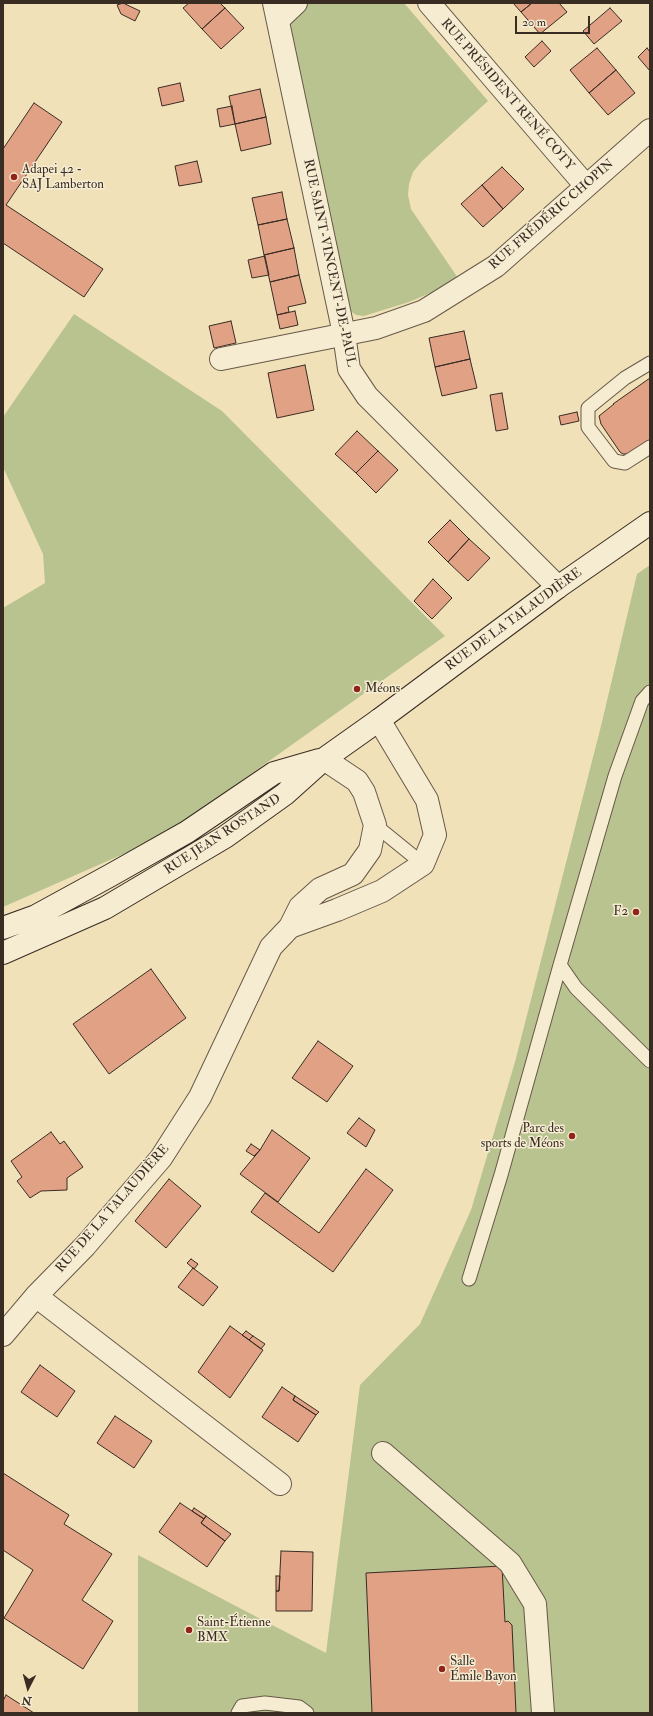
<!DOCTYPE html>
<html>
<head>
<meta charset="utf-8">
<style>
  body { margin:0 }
  #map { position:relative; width:653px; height:1716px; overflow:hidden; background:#f1e1b9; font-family:"IM FELL Double Pica",serif }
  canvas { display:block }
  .frame { position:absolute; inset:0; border:4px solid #392c23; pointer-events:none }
  .north { position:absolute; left:8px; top:1668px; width:40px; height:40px; -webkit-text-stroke:3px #f6ecd2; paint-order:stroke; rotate:186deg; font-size:11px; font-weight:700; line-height:16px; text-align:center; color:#392c23 }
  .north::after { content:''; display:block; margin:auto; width:14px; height:18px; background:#392c23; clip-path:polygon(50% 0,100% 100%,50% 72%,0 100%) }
  .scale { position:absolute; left:515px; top:16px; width:75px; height:18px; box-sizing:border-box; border:2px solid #392c23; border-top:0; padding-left:5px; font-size:12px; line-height:14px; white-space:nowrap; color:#392c23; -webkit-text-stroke:3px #f6ecd2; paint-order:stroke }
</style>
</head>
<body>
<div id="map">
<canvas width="653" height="1716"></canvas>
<div class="frame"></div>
<div class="north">N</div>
<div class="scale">20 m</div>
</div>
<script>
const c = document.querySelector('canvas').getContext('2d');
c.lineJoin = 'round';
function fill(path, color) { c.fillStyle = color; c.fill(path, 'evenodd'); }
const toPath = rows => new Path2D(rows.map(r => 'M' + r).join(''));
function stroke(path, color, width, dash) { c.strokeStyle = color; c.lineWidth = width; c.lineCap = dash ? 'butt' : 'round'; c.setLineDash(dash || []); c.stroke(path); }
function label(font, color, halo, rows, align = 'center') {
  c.font = font + ' "IM FELL Double Pica",serif'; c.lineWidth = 3; c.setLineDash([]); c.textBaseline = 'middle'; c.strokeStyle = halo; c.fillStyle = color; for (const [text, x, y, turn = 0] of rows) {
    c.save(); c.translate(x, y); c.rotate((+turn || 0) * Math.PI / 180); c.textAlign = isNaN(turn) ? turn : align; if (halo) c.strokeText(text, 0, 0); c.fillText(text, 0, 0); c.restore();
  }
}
const green = toPath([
  [302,3,404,3,488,101,422,161,413,172,409,184,408,195,411,209,458,278,435,291,409,302,364,316,356,315,349,310,289,23],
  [74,314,222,411,445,636,162,837,3,907,3,608,45,583,43,554,3,467,3,417],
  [650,565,650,1713,138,1713,138,1555,326,1653,360,1385,420,1324,471,1210,515,1062,601,726,637,574]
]);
const building = toPath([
  [123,3,140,11,135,21,121,14,117,5,123,3],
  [189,3,220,3,225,8,202,29,183,8,189,3],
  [513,3,532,3,521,12,513,3],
  [532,3,559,3,567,12,540,34,521,12,532,3],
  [225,8,244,28,221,49,202,29,225,8],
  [610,8,622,21,594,44,583,31,610,8],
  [542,41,551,51,534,67,525,57,542,41],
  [597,48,616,70,589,93,570,70,597,48],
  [647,48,650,52,650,71,638,57,647,48],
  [616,70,635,93,608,115,589,93,616,70],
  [180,83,184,101,162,106,158,88,180,83],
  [260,89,266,117,235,124,229,96,260,89],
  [34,103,62,122,6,205,103,269,84,297,3,243,3,149,34,103],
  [232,106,235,124,220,127,217,109,232,106],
  [266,117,271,144,241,151,235,124,266,117],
  [197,161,202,182,179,186,175,166,197,161],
  [502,167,524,189,503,209,482,185,502,167],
  [482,185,503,209,483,227,461,204,482,185],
  [282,192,287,219,258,225,252,198,282,192],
  [287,219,294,248,264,255,258,225,287,219],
  [294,248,299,275,270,282,264,255,294,248],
  [265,256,269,275,252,278,248,260,265,256],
  [299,275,306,303,288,307,289,312,277,315,270,282,299,275],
  [295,311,298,325,280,329,277,315,295,311],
  [231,321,236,343,214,348,209,326,231,321],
  [464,331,470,359,435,367,429,338,464,331],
  [470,359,477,388,442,396,435,367,470,359],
  [305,365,314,410,277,418,268,373,305,365],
  [650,378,650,440,627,454,623,454,620,452,601,424,599,416,614,404,613,404,650,378],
  [502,393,508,429,496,431,490,395,502,393],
  [577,412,579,421,561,425,559,416,577,412],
  [357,431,378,451,356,473,335,454,357,431],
  [378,451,398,470,376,493,356,473,378,451],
  [450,520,469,539,448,562,428,542,450,520],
  [469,539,490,558,468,581,448,562,469,539],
  [433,579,452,598,432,619,414,601,433,579],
  [151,969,186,1018,109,1074,73,1024,151,969],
  [318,1041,353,1066,327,1102,292,1078,318,1041],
  [359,1118,375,1130,366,1147,347,1133,359,1118],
  [272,1130,310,1158,278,1202,240,1174,260,1150,272,1130],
  [51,1132,60,1144,64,1141,83,1167,67,1178,67,1190,41,1191,30,1198,17,1181,22,1177,11,1161,51,1132],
  [251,1144,260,1150,254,1156,246,1151,251,1144],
  [366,1169,393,1190,333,1272,251,1212,265,1193,319,1233,366,1169],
  [169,1179,201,1206,166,1248,135,1221,169,1179],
  [191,1259,198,1264,194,1269,187,1263,191,1259],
  [193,1268,218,1287,203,1306,178,1287,193,1268],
  [230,1326,263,1350,230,1398,198,1372,230,1326],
  [246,1331,253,1336,249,1340,242,1335,246,1331],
  [253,1336,265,1344,261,1349,249,1340,253,1336],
  [40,1365,75,1391,57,1417,21,1392,40,1365],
  [282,1387,295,1396,293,1400,316,1415,298,1442,262,1417,282,1387],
  [295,1396,319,1412,316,1415,293,1400,295,1396],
  [115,1416,152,1441,134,1468,97,1443,115,1416],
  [3,1473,69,1515,64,1524,112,1554,82,1600,113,1621,83,1669,4,1618,33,1570,3,1550,3,1473],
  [180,1503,204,1519,201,1523,225,1541,207,1567,159,1532,180,1503],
  [194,1508,206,1516,204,1519,192,1511,194,1508],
  [206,1516,231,1534,225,1541,201,1523,206,1516],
  [281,1551,313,1552,312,1611,276,1611,276,1591,279,1591,281,1551],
  [502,1566,505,1622,508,1621,512,1625,516,1713,372,1713,366,1573,502,1566],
  [276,1576,280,1576,279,1591,276,1591,276,1576],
  [6,1695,34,1713,3,1713,3,1701,6,1695]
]);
const lane = toPath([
  [650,363,625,378,588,408,588,427,614,461,625,463,650,447],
  [650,692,642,701,615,776,560,965,576,988,650,1061],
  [375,825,423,864],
  [469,1279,501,1175,560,965],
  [238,1713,242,1706,265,1703,299,1707,307,1713]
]);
const street = toPath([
  [274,3,344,334,349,369,367,396,558,587],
  [429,3,586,186],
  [278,20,296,3],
  [221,359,376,328,424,311,496,266,650,130],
  [290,927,337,910,382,891,423,864,435,835,427,800,379,720],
  [36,1296,280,1484],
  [3,1335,36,1296,85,1246,161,1158,200,1097,271,947,290,927,300,907,320,889,353,874,370,850,375,825,364,792,357,781,324,759],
  [383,1453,510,1563,535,1604,543,1713]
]);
const secondary = toPath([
  [3,928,36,916,111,875,187,832,274,773,319,760],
  [3,953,105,908,225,837,285,794,324,759,379,720,558,587,650,523]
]);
const markers = [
  [14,177,4,"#8f2418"],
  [357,689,4,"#8f2418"],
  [636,912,4,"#8f2418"],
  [572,1136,4,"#8f2418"],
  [189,1630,4,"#8f2418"],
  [442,1669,4,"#8f2418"]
];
const streetNames = [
  ["RUE PRÉSIDENT RENÉ COTY",507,95,49],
  ["RUE FRÉDÉRIC CHOPIN",552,215,-41],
  ["RUE SAINT-VINCENT-DE-PAUL",329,263,78],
  ["RUE DE LA TALAUDIÈRE",514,620,-36],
  ["RUE JEAN ROSTAND",223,835,-33],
  ["RUE DE LA TALAUDIÈRE",113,1209,-49]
];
const poiNames = [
  ["Adapei 42 -",22,170],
  ["SAJ Lamberton",22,185],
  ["Méons",365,689],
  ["F2",628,912,"right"],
  ["Parc des",564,1129,"right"],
  ["sports de Méons",564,1144,"right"],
  ["Saint-Étienne",197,1623],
  ["BMX",197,1638],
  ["Salle",450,1662],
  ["Émile Bayon",450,1677]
];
fill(green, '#b8c390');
fill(building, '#e0a185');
stroke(building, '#392c23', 1);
stroke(lane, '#675948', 15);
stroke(street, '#675948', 24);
stroke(secondary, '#392c23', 24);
stroke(lane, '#f6ecd2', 13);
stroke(street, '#f6ecd2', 22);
stroke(secondary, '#f6ecd2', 22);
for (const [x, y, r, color] of markers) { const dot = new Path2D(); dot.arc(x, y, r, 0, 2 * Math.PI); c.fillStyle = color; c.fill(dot); stroke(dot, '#f6ecd2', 1.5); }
label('13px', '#392c23', '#f6ecd2', streetNames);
label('13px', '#392c23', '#f6ecd2', poiNames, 'left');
</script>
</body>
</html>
